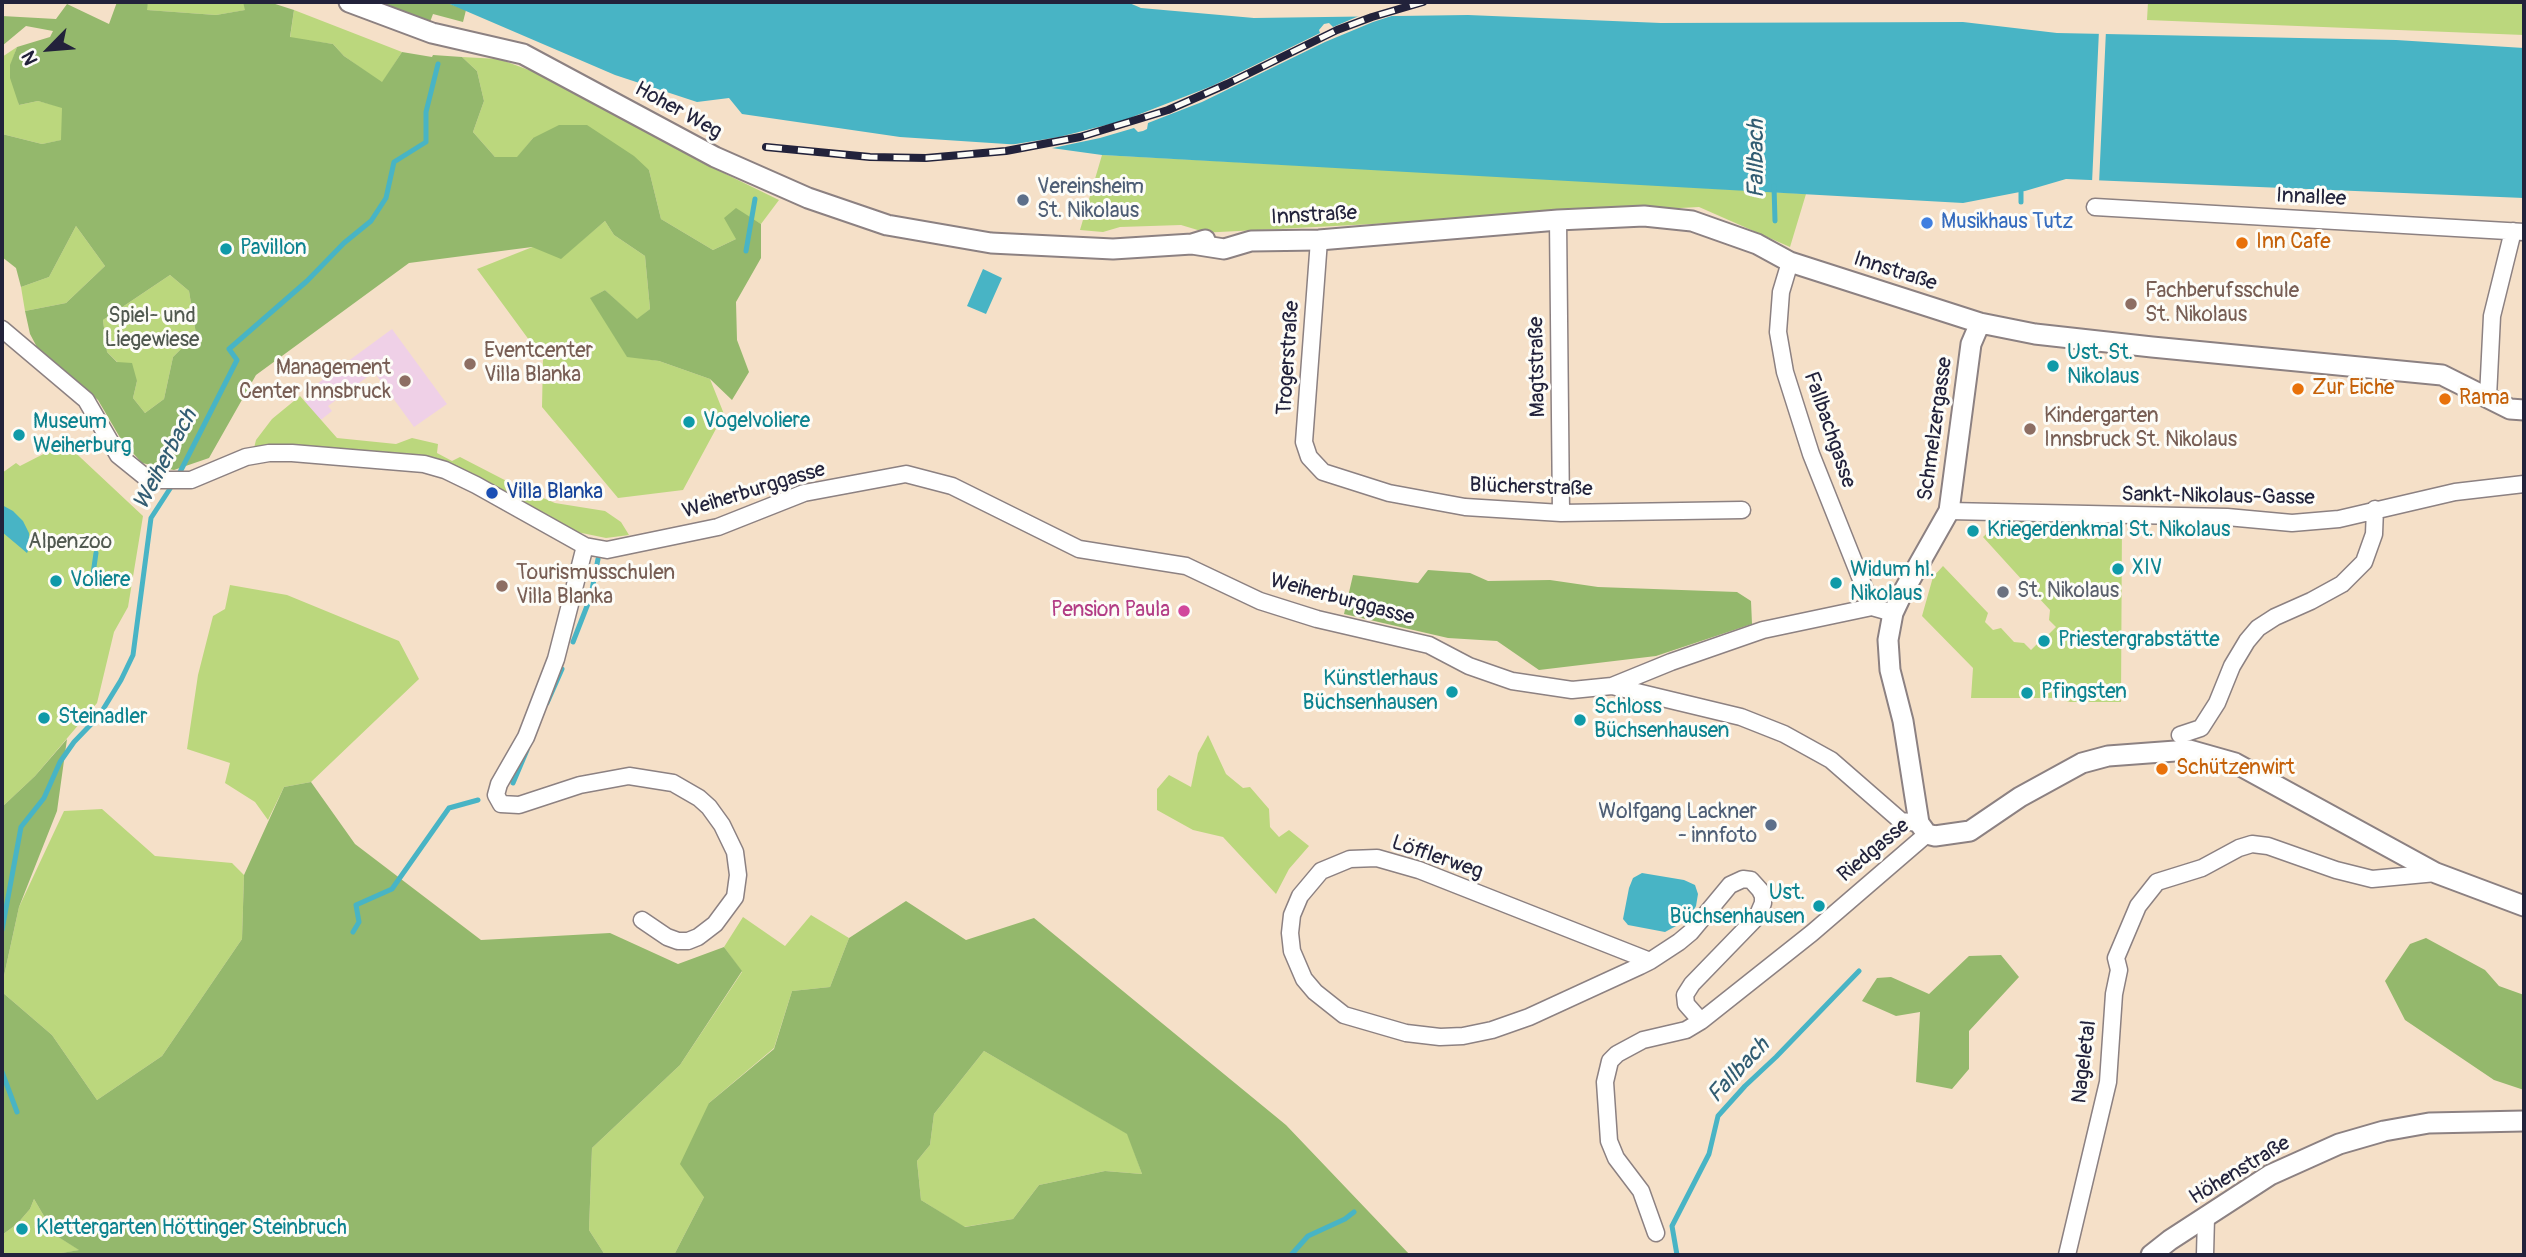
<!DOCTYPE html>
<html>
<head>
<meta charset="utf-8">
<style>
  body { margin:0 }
  #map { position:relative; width:2526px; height:1257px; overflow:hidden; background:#f5e0c8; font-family:Pangolin,sans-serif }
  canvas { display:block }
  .frame { position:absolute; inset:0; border:4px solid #22223b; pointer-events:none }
  .north { position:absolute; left:14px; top:14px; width:70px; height:70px; -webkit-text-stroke:5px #fdfcf7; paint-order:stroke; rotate:245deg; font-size:19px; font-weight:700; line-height:28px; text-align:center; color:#22223b }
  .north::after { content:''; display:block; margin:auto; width:24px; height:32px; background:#22223b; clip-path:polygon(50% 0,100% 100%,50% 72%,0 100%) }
</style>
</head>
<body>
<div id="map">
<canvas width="2526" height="1257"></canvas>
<div class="frame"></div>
<div class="north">N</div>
</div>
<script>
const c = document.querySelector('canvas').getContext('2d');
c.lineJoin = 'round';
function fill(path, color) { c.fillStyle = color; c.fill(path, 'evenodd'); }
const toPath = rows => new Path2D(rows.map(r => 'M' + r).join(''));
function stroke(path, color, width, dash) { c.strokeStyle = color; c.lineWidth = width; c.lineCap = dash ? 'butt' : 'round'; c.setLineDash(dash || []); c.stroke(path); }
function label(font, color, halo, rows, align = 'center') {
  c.font = font + ' Pangolin,sans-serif'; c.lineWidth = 6; c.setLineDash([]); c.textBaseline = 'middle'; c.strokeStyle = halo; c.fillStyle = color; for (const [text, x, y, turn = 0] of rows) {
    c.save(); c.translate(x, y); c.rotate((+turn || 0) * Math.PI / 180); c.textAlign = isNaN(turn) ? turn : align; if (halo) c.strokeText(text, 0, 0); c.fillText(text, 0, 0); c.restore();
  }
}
const built = toPath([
  [392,329,447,404,414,427,374,372,328,406,332,411,317,423,302,403,313,394,310,389]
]);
const green = toPath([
  [148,2,243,2,246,10,216,15,146,10],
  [2148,2,2524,2,2524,35,2147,20],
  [294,10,402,52,382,83,344,56,333,44,290,38],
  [17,47,11,64,19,105,38,101,62,107,62,140,42,144,2,134,2,57],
  [462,57,499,59,537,73,703,163,779,200,761,224,735,209,736,239,713,250,661,219,649,170,533,138,517,158,495,157,473,132,484,101,477,71],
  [1102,155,1521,177,1806,194,1790,247,1699,207,1200,233,1201,231,1181,225,1120,227,1103,232,1080,230],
  [605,221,614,235,645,256,650,309,637,320,605,290,591,298,627,356,659,361,710,379,724,414,683,490,618,498,542,407,543,359,477,269,535,246,561,258],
  [76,226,105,266,66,303,25,311,21,287,49,277],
  [170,275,189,291,196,334,173,357,164,399,145,413,133,398,137,381,107,352,103,320],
  [300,396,337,438,396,444,412,438,438,444,437,453,452,461,460,457,524,490,555,503,605,511,621,522,629,535,606,538,577,532,474,474,423,456,276,445,254,448,256,440,272,419],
  [65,443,143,516,128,607,114,632,97,703,35,776,2,807,2,473,16,463,20,466],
  [2026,517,2122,518,2121,702,2070,702,2056,698,1971,698,1973,668,1922,616,1933,577,1943,566,1988,613,1985,622,1993,630,2001,628,2014,642,2024,643,2031,650,2038,643,2048,644,2048,635,2056,627,2049,620,2050,610,2037,596,2039,587,2032,579,2023,581,1983,537,1998,523],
  [230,585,287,595,399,641,419,679,311,782,284,787,268,820,255,802,225,783,230,763,187,749,198,675,213,616,225,609],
  [1208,735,1226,774,1243,788,1250,787,1269,809,1270,827,1279,837,1289,830,1309,846,1289,869,1276,894,1223,837,1193,830,1157,810,1157,789,1169,775,1191,787,1198,753],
  [102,809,155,856,232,863,244,875,242,939,162,1056,97,1100,52,1035,2,992,2,985,19,907,64,811],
  [811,915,849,938,830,987,792,991,774,1048,709,1103,704,1197,674,1255,605,1255,589,1230,592,1148,680,1065,742,972,724,947,743,917,785,946],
  [984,1051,1128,1134,1142,1174,1105,1171,1039,1185,1013,1219,964,1227,921,1200,917,1161,930,1145,934,1114],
  [34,1199,55,1235,80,1250,50,1255,2,1255,2,1235,17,1224,30,1209]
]);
const forest = toPath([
  [117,2,148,2,147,10,216,15,245,10,243,2,269,2,294,10,290,37,333,44,344,56,382,82,402,52,432,57,433,55,462,57,477,71,484,101,473,132,495,157,517,157,533,138,559,125,587,125,634,156,649,170,661,219,713,250,736,239,724,218,736,208,761,224,761,258,736,302,737,340,749,372,732,400,710,379,659,361,627,357,590,298,605,290,637,319,650,309,645,256,614,235,605,221,561,259,532,247,409,263,256,375,209,458,174,470,142,463,122,441,98,400,38,349,30,334,25,311,66,303,105,266,76,226,49,277,21,287,16,268,2,257,2,134,42,144,61,140,62,108,38,101,19,105,10,78,10,65,17,47,50,37,53,31,26,26,2,46,2,16,56,19,67,4,109,24],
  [170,275,189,291,196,334,173,357,164,399,145,413,133,398,137,381,132,363,117,362,107,352,103,320],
  [381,2,445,2,466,10,463,22,433,14,430,22],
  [1428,570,1470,573,1488,581,1550,580,1598,587,1737,592,1751,601,1752,624,1656,656,1539,670,1497,641,1448,638,1344,614,1353,575,1418,583],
  [67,739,57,811,19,907,2,985,2,807,35,776],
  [311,782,355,844,481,940,610,933,678,964,724,947,742,971,680,1065,592,1148,589,1230,605,1255,50,1255,79,1250,55,1235,34,1199,30,1209,17,1224,2,1235,2,992,52,1035,97,1100,162,1056,242,939,244,875,284,787],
  [906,901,966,940,1034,918,1286,1125,1410,1255,674,1255,704,1197,680,1164,709,1103,774,1049,792,991,830,987,849,938],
  [984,1051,1127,1134,1142,1174,1105,1171,1039,1185,1013,1219,965,1227,921,1200,917,1161,930,1145,934,1114],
  [2426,938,2485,970,2499,986,2524,995,2524,1090,2494,1080,2405,1020,2385,981,2410,944],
  [2001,955,2019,977,1969,1031,1969,1069,1952,1089,1916,1082,1920,1012,1896,1016,1862,1001,1877,978,1891,977,1929,994,1969,956]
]);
const water = toPath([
  [445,2,1127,2,1141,8,1254,18,1468,15,1661,23,1963,22,2057,33,2396,40,2524,48,2524,198,2066,179,2025,191,1963,203,1102,155,1037,146,900,137,742,114,729,98,697,102,615,75],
  [983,269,1002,278,986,314,967,306],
  [2,505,13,511,23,521,29,533,30,546,27,553,2,532],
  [1642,873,1684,880,1695,885,1698,894,1696,906,1689,919,1665,932,1628,925,1623,919,1629,888,1633,878]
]);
const pier = toPath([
  [1404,12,1373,22,1325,42,1202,102,1148,123,1147,129,1143,131,1138,132,1134,128,1100,138,1043,150,997,147,1059,137,1122,121,1212,86,1320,33,1319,30,1324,24,1329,23,1333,27,1366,13],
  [2099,30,2106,30,2099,184,2092,183]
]);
const stream = toPath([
  [1774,186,1775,221],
  [2021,192,2021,202],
  [746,251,755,199],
  [178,476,237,360,229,349,307,281,344,243,371,221,386,198,394,162,426,142,426,112,438,64],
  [92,581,96,553],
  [591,595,598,559],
  [573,642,589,601],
  [547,703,562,669],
  [513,783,527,750],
  [2,930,21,827,44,798,60,762,74,742,99,716,121,680,133,655,151,518,173,484],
  [353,932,359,922,356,905,392,889,449,808,478,800],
  [2,1072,17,1112],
  [1291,1255,1308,1236,1345,1219,1354,1212],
  [1677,1255,1672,1226,1709,1154,1718,1116,1745,1086,1776,1057,1859,971]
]);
const minor = toPath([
  [2095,207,2524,232],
  [1558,220,1561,513],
  [1319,240,1304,442,1309,457,1323,472,1389,493,1465,507,1561,513,1742,510],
  [1790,262,1781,292,1778,332,1785,372,1811,454,1872,607],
  [2,329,86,400,118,455,144,476,152,480,191,480,246,457,269,453,292,453,424,464,445,470,476,485,585,546,607,550,718,527,804,493,906,474,952,486,1079,549,1186,566,1260,601,1317,619,1429,645,1469,666,1512,681,1572,690,1612,686,1671,662,1763,630,1872,607,1893,613],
  [2488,397,2492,316,2513,231],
  [1949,511,2227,517,2292,523,2339,519,2455,492,2524,484],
  [585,546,556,659,526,737,499,784,496,795,501,804,519,805,580,785,629,776,673,783,699,798,709,807,722,825,735,852,738,875,735,897,715,924,698,937,688,941,678,941,667,937,642,920],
  [1612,686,1741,717,1784,734,1831,760,1901,821,1919,823],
  [2180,735,2201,728,2217,703,2232,666,2247,641,2258,628,2275,617,2311,601,2342,584,2364,562,2374,534,2375,509],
  [1650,961,1419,870,1377,858,1350,859,1321,871,1300,896,1292,915,1290,933,1292,951,1304,979,1315,992,1344,1015,1406,1033,1440,1037,1463,1036,1492,1030,1529,1017,1640,966,1650,961,1679,942,1691,932,1730,885,1743,879,1751,880,1760,890,1763,896,1763,903,1757,917,1692,984,1685,995,1686,1004,1701,1021],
  [1656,1233,1641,1191,1616,1158,1609,1141,1605,1082,1610,1061,1617,1054,1643,1040,1686,1030,1701,1021,1812,933,1927,834],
  [2067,1255,2108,1082,2114,994,2119,970,2116,958,2138,906,2157,882,2202,868,2239,848,2252,844,2268,846,2336,870,2372,879,2436,873],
  [2205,1255,2206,1217]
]);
const tertiary = toPath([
  [349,2,432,33,523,54,715,157,808,198,887,225,991,243,1113,249,1192,244,1205,240],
  [1192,244,1224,249,1251,241,1319,240,1558,220,1644,216,1692,221,1757,244,1790,262,1980,323,2035,334,2152,347,2442,375,2510,409,2524,410],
  [1980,323,1971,344,1949,511,1902,594,1893,613,1888,640,1890,670,1903,721,1919,823,1927,834,1935,836,1970,831,2020,797,2082,763,2108,756,2189,750,2235,763,2436,873,2524,906],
  [2151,1255,2170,1240,2270,1175,2339,1144,2384,1131,2429,1123,2524,1121]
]);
const rail = toPath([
  [766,147,870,157,926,158,1006,151,1080,137,1168,110,1227,84,1337,30,1372,17,1423,2]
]);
const markers = [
  [1023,200,7,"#5c6f8a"],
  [1927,223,7,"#3f7fe0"],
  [2242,243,7,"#e8710a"],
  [226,249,7,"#0f9aa8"],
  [2131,304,7,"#8d6e63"],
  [470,364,7,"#8d6e63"],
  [2053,366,7,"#0f9aa8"],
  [405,381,7,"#8d6e63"],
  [2298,389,7,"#e8710a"],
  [2445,399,7,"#e8710a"],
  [689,422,7,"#0f9aa8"],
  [2030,429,7,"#8d6e63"],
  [19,435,7,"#0f9aa8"],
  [492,493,7,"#1a4fb4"],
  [1973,531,7,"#0f9aa8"],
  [2118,569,7,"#0f9aa8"],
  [56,581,7,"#0f9aa8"],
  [1836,583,7,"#0f9aa8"],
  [502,586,7,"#8d6e63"],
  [2003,592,7,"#6b7280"],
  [1184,611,7,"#d1479c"],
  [2044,641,7,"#0f9aa8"],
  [1452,692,7,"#0f9aa8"],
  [2027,693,7,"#0f9aa8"],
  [44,718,7,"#0f9aa8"],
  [1580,720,7,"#0f9aa8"],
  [2162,769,7,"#e8710a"],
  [1771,825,7,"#5c6f8a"],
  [1819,906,7,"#0f9aa8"],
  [22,1229,7,"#0f9aa8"]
];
const streetNames = [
  ["Hoher Weg",678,111,29],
  ["Innallee",2311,198,3],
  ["Innstraße",1314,216,-3],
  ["Innstraße",1895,272,18],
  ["Trogerstraße",1289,358,-86],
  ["Magtstraße",1538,367,-91],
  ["Schmelzergasse",1936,429,-82],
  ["Fallbachgasse",1829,430,71],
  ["Blücherstraße",1531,488,2],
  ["Weiherburggasse",754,491,-17],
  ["Sankt-Nikolaus-Gasse",2218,497,1],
  ["Weiherburggasse",1342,600,15],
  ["Riedgasse",1874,851,-40],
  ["Löfflerweg",1437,858,19],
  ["Nageletal",2085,1062,-83],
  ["Höhenstraße",2240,1171,-31]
];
const serviceNames = [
  ["Vereinsheim",1037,188],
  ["St. Nikolaus",1037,212],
  ["Wolfgang Lackner",1757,813,"right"],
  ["- innfoto",1757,837,"right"]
];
const shopNames = [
  ["Musikhaus Tutz",1941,223]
];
const foodNames = [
  ["Inn Cafe",2256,243],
  ["Zur Eiche",2312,389],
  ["Rama",2459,399],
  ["Schützenwirt",2176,769]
];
const cultureNames = [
  ["Pavillon",240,249],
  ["Ust. St.",2067,354],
  ["Nikolaus",2067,378],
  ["Vogelvoliere",703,422],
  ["Museum",33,423],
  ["Weiherburg",33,447],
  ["Kriegerdenkmal St. Nikolaus",1987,531],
  ["XIV",2132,569],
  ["Widum hl.",1850,571],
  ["Nikolaus",1850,595],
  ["Voliere",70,581],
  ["Priestergrabstätte",2058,641],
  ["Künstlerhaus",1438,680,"right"],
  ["Büchsenhausen",1438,704,"right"],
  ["Pfingsten",2041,693],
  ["Schloss",1594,708],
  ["Büchsenhausen",1594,732],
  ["Steinadler",58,718],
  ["Ust.",1805,894,"right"],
  ["Büchsenhausen",1805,918,"right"],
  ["Klettergarten Höttinger Steinbruch",36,1229]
];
const educationNames = [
  ["Fachberufsschule",2145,292],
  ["St. Nikolaus",2145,316],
  ["Eventcenter",484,352],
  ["Villa Blanka",484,376],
  ["Management",391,369,"right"],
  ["Center Innsbruck",391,393,"right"],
  ["Kindergarten",2044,417],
  ["Innsbruck St. Nikolaus",2044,441],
  ["Tourismusschulen",516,574],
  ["Villa Blanka",516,598]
];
const parkNames = [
  ["Spiel- und",152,317],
  ["Liegewiese",152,341],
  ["Alpenzoo",70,543]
];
const transitNames = [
  ["Villa Blanka",506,493]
];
const worshipNames = [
  ["St. Nikolaus",2017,592]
];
const hotelNames = [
  ["Pension Paula",1170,611]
];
const waterNames = [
  ["Fallbach",1757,159,-90],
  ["Weiherbach",166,460,-62],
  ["Fallbach",1739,1071,-47]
];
fill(built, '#efd0e7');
fill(green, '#bbd77d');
fill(forest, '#94b86c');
fill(water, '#48b4c5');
fill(pier, '#f5e0c8');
stroke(stream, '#48b4c5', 5);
stroke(minor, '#8c8182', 19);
stroke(tertiary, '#8c8182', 23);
stroke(minor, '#fff', 16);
stroke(tertiary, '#fff', 19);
stroke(rail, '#22223b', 8);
stroke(rail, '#fdfcf7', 5, [16]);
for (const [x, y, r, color] of markers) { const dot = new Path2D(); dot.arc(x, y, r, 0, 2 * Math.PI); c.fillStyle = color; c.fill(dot); stroke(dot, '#fdfcf7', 2.5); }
label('21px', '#22223b', '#fdfcf7', streetNames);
label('21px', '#4e5e75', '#fdfcf7', serviceNames, 'left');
label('21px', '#366cbe', '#fdfcf7', shopNames, 'left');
label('21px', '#c56008', '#fdfcf7', foodNames, 'left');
label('21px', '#0d838f', '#fdfcf7', cultureNames, 'left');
label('21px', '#785e54', '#fdfcf7', educationNames, 'left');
label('21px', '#50584f', '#fdfcf7', parkNames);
label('21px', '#164399', '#fdfcf7', transitNames, 'left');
label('21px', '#5b616d', '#fdfcf7', worshipNames, 'left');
label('21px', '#b23c85', '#fdfcf7', hotelNames, 'right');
label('italic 23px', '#315c72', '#fdfcf7', waterNames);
</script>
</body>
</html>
